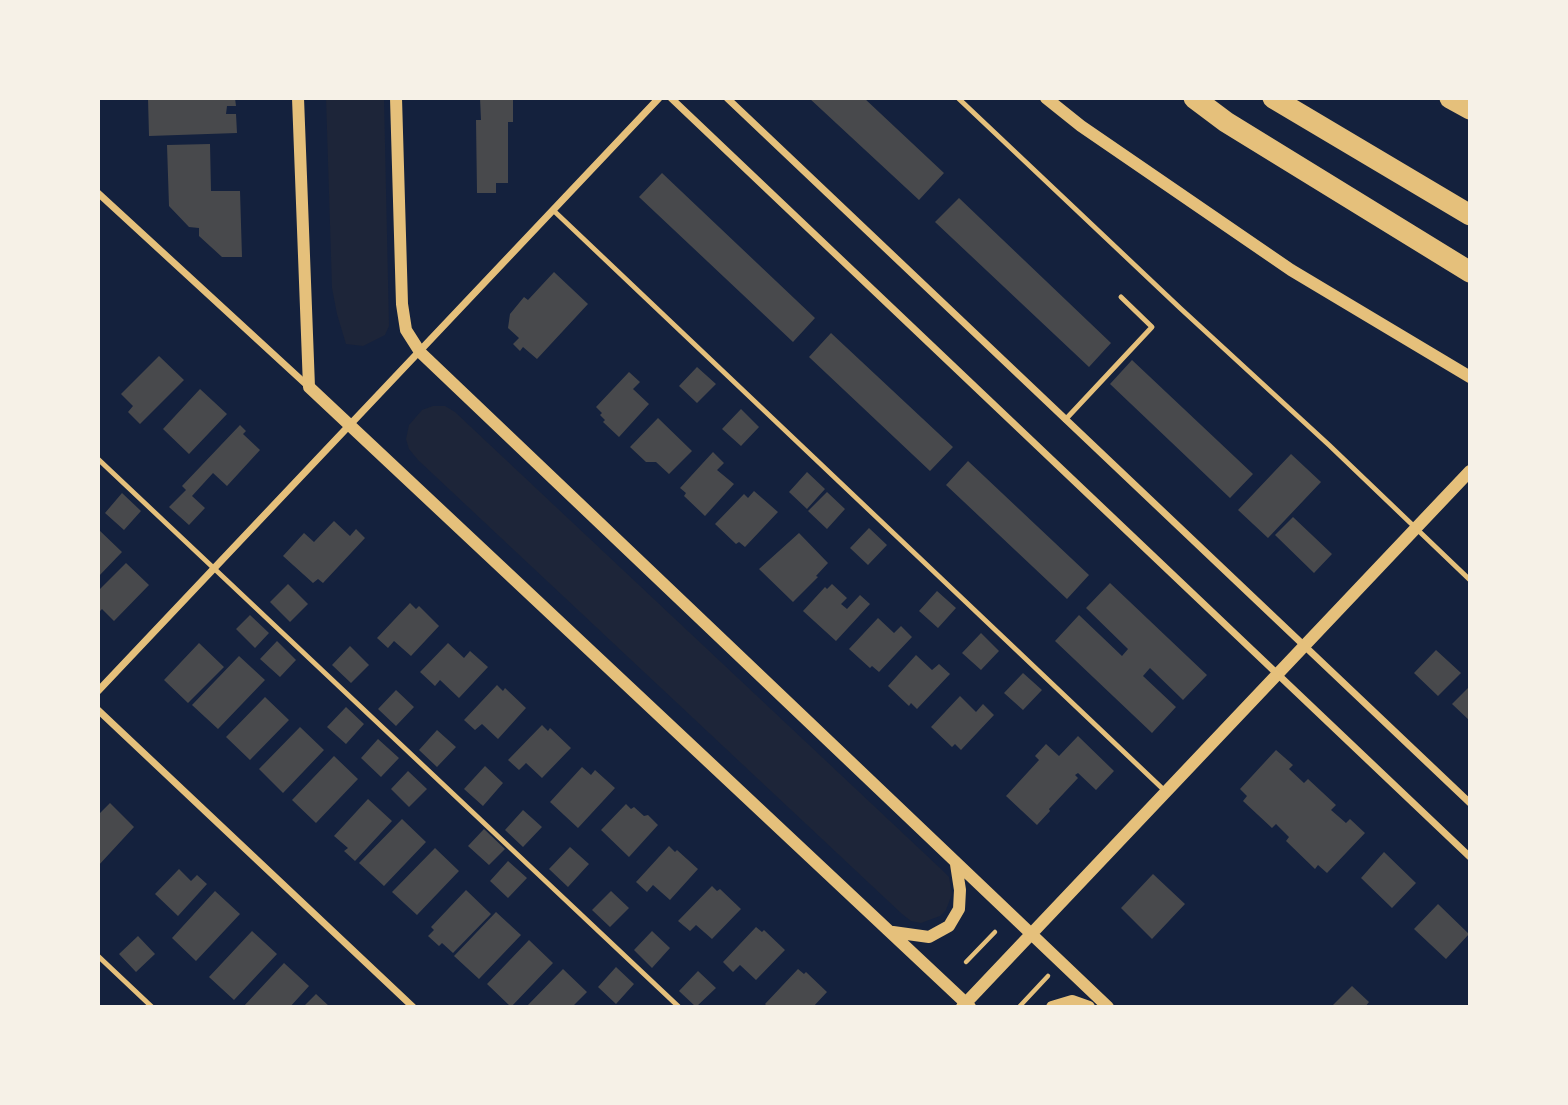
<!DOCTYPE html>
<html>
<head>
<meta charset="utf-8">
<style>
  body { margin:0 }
  #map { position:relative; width:1568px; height:1105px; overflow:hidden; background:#14213d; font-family:"Space Grotesk",sans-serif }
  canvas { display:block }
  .frame { position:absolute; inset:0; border:100px solid #f6f1e7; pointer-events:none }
</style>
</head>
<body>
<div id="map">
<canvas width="1568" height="1105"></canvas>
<div class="frame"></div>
</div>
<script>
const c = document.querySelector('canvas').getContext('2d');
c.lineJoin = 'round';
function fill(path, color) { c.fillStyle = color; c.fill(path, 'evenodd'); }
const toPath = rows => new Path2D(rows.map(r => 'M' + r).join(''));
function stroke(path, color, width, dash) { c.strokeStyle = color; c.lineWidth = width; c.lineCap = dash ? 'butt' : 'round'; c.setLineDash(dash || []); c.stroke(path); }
const green = toPath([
  [326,98,384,98,389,326,385,335,363,346,346,344,337,314,332,288],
  [433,406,445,406,455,412,941,869,949,877,952,894,946,910,940,916,921,923,911,921,902,914,418,460,409,449,406,439,409,425,422,410]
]);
const building = toPath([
  [148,98,235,98,236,106,227,106,226,114,236,114,237,133,149,136],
  [480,98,513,98,513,122,508,122,508,183,496,183,496,193,477,193,476,120,481,120],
  [809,98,864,98,944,173,919,200],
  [210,144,211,191,240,191,242,257,222,257,199,236,199,228,189,227,169,206,167,145],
  [662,173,815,318,793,342,639,197],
  [959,198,1111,343,1089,367,935,222],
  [554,272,588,304,537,359,523,347,520,351,513,344,519,338,508,328,510,314,524,297,528,300],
  [831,333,953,447,930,471,809,357],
  [159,356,184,380,140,424,128,412,133,406,121,394],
  [1132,360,1253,474,1230,498,1110,384],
  [697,367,716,384,697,403,679,386],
  [629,372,640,382,633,389,649,404,619,437,603,422,605,420,600,415,602,413,596,407],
  [200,389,227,414,189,454,163,429],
  [741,409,759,427,741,446,722,429],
  [658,418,692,451,669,474,656,462,646,462,630,447],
  [240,425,246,431,243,434,260,450,227,486,213,473,192,496,205,508,189,525,169,507,186,490,182,486],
  [713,452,724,463,717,470,734,484,705,516,684,496,686,493,680,488],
  [1291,454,1321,482,1268,538,1238,510],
  [968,461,1089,575,1067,599,946,485],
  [807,472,825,489,807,509,789,492],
  [754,491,778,512,745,547,739,542,736,544,715,524,744,494,748,498],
  [827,492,845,509,827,529,808,511],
  [122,493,141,511,124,530,105,513],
  [1293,517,1332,554,1314,573,1275,535],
  [334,521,350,536,356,529,365,538,323,583,318,579,313,583,283,556,304,533,314,542],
  [869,528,887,545,868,565,850,548],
  [98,529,122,552,98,577],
  [799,533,828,563,816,576,818,577,793,602,759,569],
  [126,563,149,585,114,621,102,609,98,613,98,591],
  [1110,583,1207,675,1183,700,1150,668,1143,676,1176,707,1152,733,1055,641,1079,615,1122,656,1128,649,1086,608],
  [288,584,308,604,290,622,270,602],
  [832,584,847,598,841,604,847,609,860,595,870,604,836,641,803,611,825,587,827,589],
  [937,591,956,608,938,628,919,611],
  [410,603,416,609,419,606,439,626,411,656,394,641,388,648,377,638],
  [250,615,269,633,255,648,236,629],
  [878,618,894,633,901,626,912,637,879,672,872,666,870,668,849,649],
  [981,633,999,651,981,670,962,653],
  [277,641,296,660,280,677,260,659],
  [199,643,224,667,188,703,164,680],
  [448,643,464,658,470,651,488,667,459,698,440,680,435,686,420,672],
  [350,646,369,665,351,683,332,665],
  [1436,650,1461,673,1438,696,1414,673],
  [916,655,932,670,939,664,950,674,917,709,911,703,909,706,888,686],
  [239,656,265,680,218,729,192,705],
  [1023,673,1042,690,1023,710,1004,693],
  [497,685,503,691,505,688,526,708,498,739,482,724,475,730,464,720],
  [1470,686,1470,721,1452,704],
  [396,690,414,707,396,726,378,709],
  [960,696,976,712,983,704,994,715,961,750,955,744,952,747,931,727],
  [265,697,289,720,250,760,226,737],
  [346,707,364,724,346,744,327,727],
  [542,725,548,731,550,728,571,748,542,778,526,763,519,770,508,760],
  [300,727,324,750,283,793,259,769],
  [437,730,456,747,437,767,419,750],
  [1078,736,1114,771,1096,790,1078,773,1075,775,1078,778,1049,809,1050,811,1037,825,1006,796,1039,760,1035,756,1046,744,1059,756],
  [378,739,399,758,381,777,361,758],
  [1276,750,1293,765,1289,769,1304,783,1308,779,1336,805,1331,810,1346,823,1350,819,1365,833,1327,873,1318,865,1315,869,1286,841,1289,837,1276,824,1272,828,1243,801,1247,796,1240,789],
  [334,756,358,779,316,823,292,800],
  [485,766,503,783,483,806,464,789],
  [582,767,591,775,595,770,615,788,578,828,550,802],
  [408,771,427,789,409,807,391,789],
  [368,799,392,821,355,861,344,851,348,848,334,836],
  [110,803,134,827,98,866,98,815],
  [626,804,631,809,634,807,644,816,648,815,658,825,629,857,601,830],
  [523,810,542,827,523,847,505,830],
  [402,819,426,842,384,886,359,863],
  [484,829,505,849,489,865,468,846],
  [669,846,675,852,677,850,698,869,670,900,653,885,647,892,636,882],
  [570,847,589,864,568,887,549,869],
  [435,848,459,871,417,915,392,892],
  [1384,852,1416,883,1392,908,1361,878],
  [508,861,527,878,508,898,490,881],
  [179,869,191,881,197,875,207,884,178,916,155,894],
  [1153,874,1185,904,1152,939,1121,908],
  [712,886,717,891,720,889,741,909,712,939,696,925,690,931,678,921],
  [466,890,491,914,453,953,442,943,439,946,428,936,434,930,431,927],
  [215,891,240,914,196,961,172,938],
  [611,891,629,908,610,927,592,910],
  [1438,904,1469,934,1446,959,1414,929],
  [496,912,521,935,479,979,454,956],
  [756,927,762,932,764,930,785,950,756,980,740,965,733,972,723,962],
  [252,931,277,954,234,1000,209,977],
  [652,931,670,948,652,968,634,950],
  [138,936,155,954,136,972,119,954],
  [529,940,553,963,511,1007,487,984],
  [284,963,309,986,290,1007,243,1007],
  [616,967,634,984,616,1004,598,987],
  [563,969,587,992,572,1007,526,1007],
  [798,969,804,974,806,972,827,992,813,1007,768,1007,765,1004],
  [698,971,716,988,696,1007,679,991],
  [1352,986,1369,1002,1365,1007,1331,1007],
  [316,994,330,1007,303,1007]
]);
const path = toPath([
  [966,962,995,932],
  [1019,1007,1048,976]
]);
const service = toPath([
  [958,98,1180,308,1329,445,1470,580],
  [553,210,1165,791],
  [1065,420,1152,327,1121,297],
  [98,459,679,1007],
  [98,956,152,1007]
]);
const minor = toPath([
  [671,98,1470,857],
  [727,98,1470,803],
  [98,193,309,387],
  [98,691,659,98],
  [98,710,413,1007]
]);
const tertiary = toPath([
  [298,98,309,387,970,1007],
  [396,98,402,304,406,330,420,352,1108,1007],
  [1046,98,1081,126,1291,270,1470,377],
  [893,932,929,937,949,926,959,909,960,890,956,864],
  [962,1007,1470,471],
  [1052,1007,1072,1001,1089,1007]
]);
const motorway = toPath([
  [1194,98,1226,122,1470,272],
  [1273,98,1470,215],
  [1450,98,1470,109]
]);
fill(green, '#1d2539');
fill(building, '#48494c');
stroke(path, '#e5c07b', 4.5);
stroke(service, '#e5c07b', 5);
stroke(minor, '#e5c07b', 7);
stroke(tertiary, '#e5c07b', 12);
stroke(motorway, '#e5c07b', 21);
</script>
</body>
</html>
